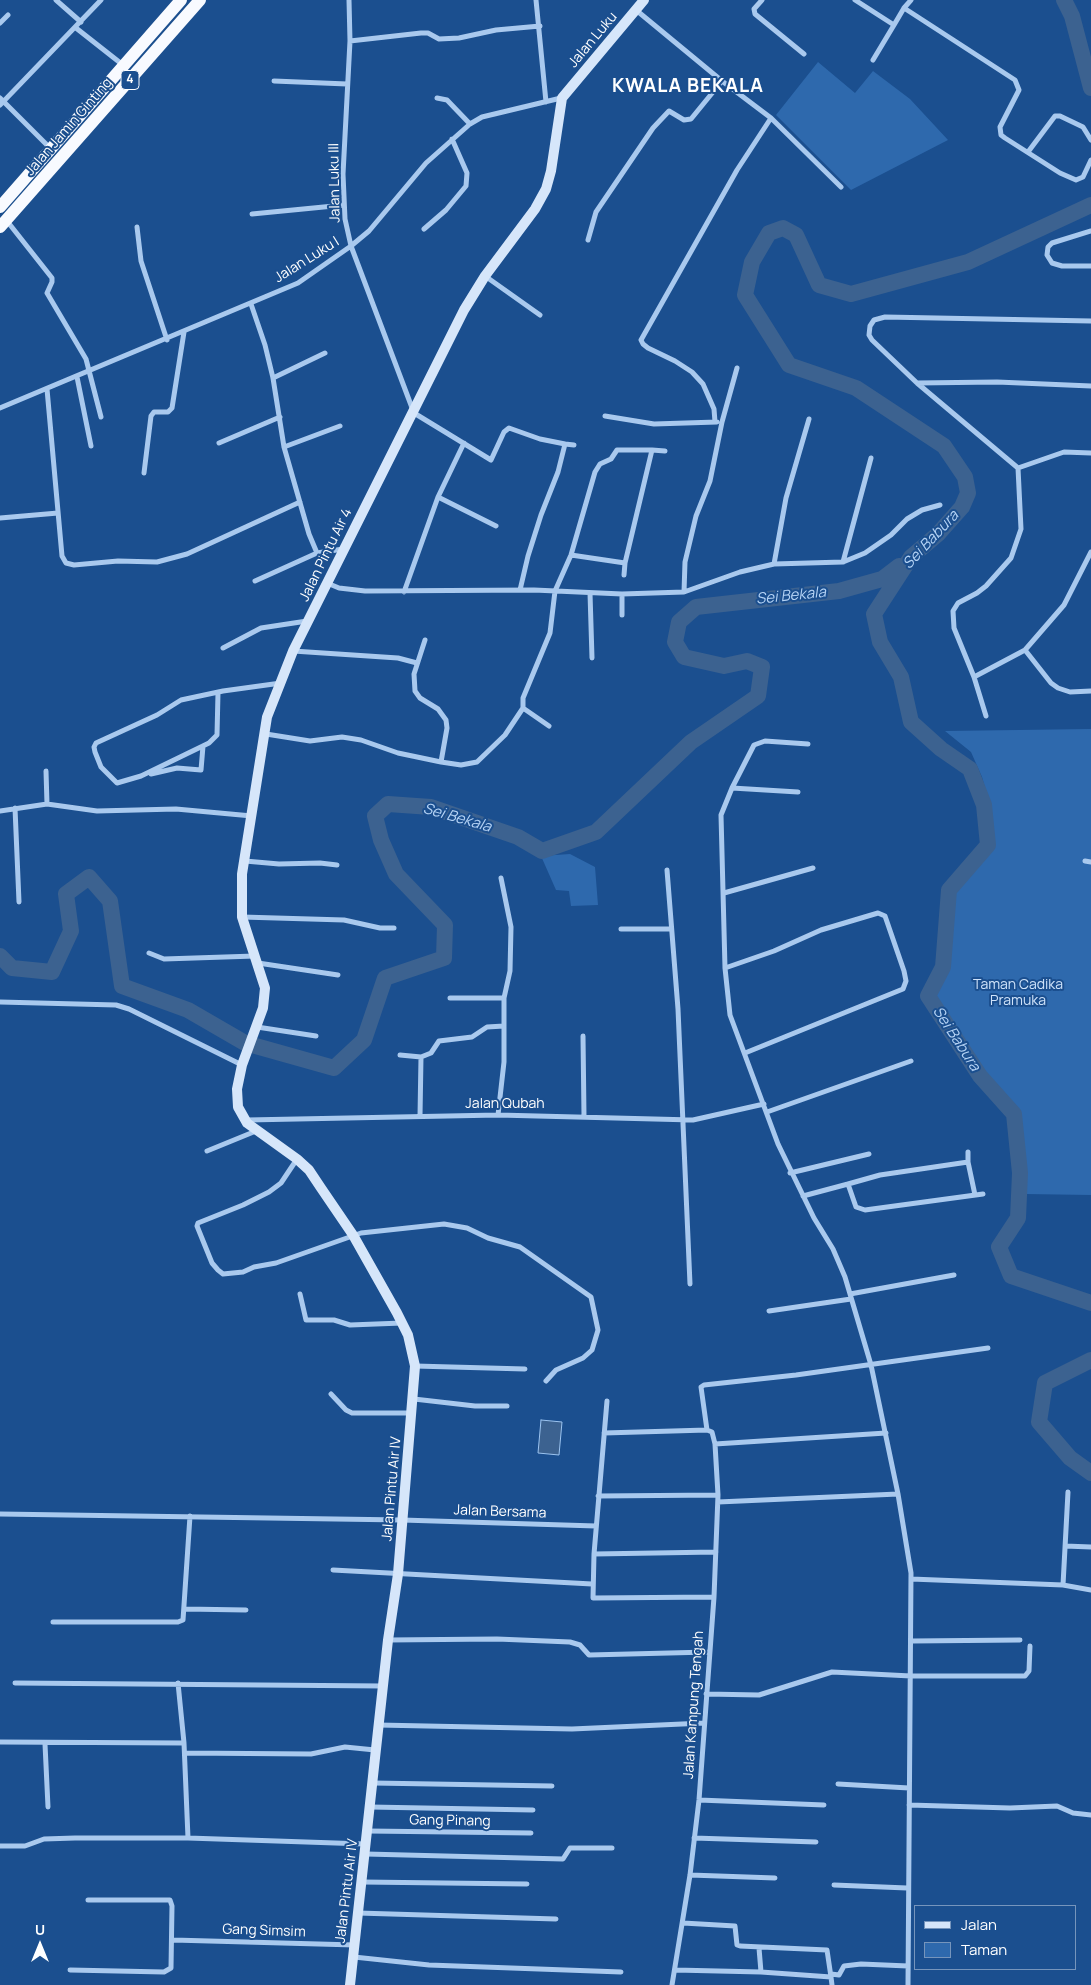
<!DOCTYPE html>
<html>
<head>
<meta charset="utf-8">
<style>
  body { margin:0 }
  #map { position:relative; width:1091px; height:1985px; overflow:hidden; background:#1b4f8f; font-family:Manrope,sans-serif }
  canvas { display:block }
  .legend { position:absolute; left:914px; top:1905px; width:162px; height:65px; box-sizing:border-box; background:#1b4f8f; border:1px solid #7695bc; margin:0; padding:6px 9px; list-style:none; font-size:15px; color:#fff }
  .legend li { display:flex; align-items:center; gap:10px; height:25px }
  .legend b { width:25px; border:1px solid #7695bc }
  .north { position:absolute; left:15px; top:1920px; width:50px; height:50px; -webkit-text-stroke:4px #1b4f8f; paint-order:stroke; rotate:0deg; font-size:14px; font-weight:700; line-height:20px; text-align:center; color:#fff }
  .north::after { content:''; display:block; margin:auto; width:18px; height:22px; background:#fff; clip-path:polygon(50% 0,100% 100%,50% 72%,0 100%) }
</style>
</head>
<body>
<div id="map">
<canvas width="1091" height="1985"></canvas>
<ul class="legend">
<li><b style="height:6px;background:#d6e6fa"></b>Jalan</li>
<li><b style="height:14px;background:#2e69ad"></b>Taman</li>
</ul>
<div class="north">U</div>
</div>
<script>
const c = document.querySelector('canvas').getContext('2d');
c.lineJoin = 'round';
function fill(path, color) { c.fillStyle = color; c.fill(path, 'evenodd'); }
const toPath = rows => new Path2D(rows.map(r => 'M' + r).join(''));
function stroke(path, color, width, dash) { c.strokeStyle = color; c.lineWidth = width; c.lineCap = dash ? 'butt' : 'round'; c.setLineDash(dash || []); c.stroke(path); }
function label(font, color, halo, rows, align = 'center') {
  c.font = font + ' Manrope,sans-serif'; c.lineWidth = 4; c.setLineDash([]); c.textBaseline = 'middle'; c.strokeStyle = halo; c.fillStyle = color; for (const [text, x, y, turn = 0] of rows) {
    c.save(); c.translate(x, y); c.rotate((+turn || 0) * Math.PI / 180); c.textAlign = isNaN(turn) ? turn : align; if (halo) c.strokeText(text, 0, 0); c.fillText(text, 0, 0); c.restore();
  }
}
const green = toPath([
  [818,62,855,93,873,71,910,99,948,140,851,190,776,115],
  [1091,729,1091,1195,1025,1194,1019,1111,975,1059,934,996,949,966,954,890,994,847,989,802,982,777,971,752,945,731],
  [570,854,595,867,598,905,571,906,569,891,556,890,541,856]
]);
const water = toPath([
  [541,1420,562,1422,559,1455,538,1453,541,1420]
]);
const river = toPath([
  [1064,0,1072,16,1091,88],
  [1091,205,968,262,851,294,819,285,796,235,783,228,769,233,752,262,745,295,789,365,856,388,944,446,965,477,968,493,962,507,938,534,911,557,874,614,880,642,901,677,911,722,941,749,970,769,984,805,988,845,949,890,943,967,928,996,980,1076,1014,1114,1020,1173,1018,1218,999,1247,1011,1276,1091,1303],
  [0,956,12,968,52,972,71,931,66,894,89,877,110,901,122,986,188,1010,245,1043,334,1068,364,1040,385,978,444,958,445,925,396,874,381,840,375,816,388,804,431,807,518,837,542,851,596,832,691,742,758,696,762,667,747,661,724,666,684,657,675,642,679,622,696,607,839,591,882,579,899,566],
  [1091,1360,1045,1383,1039,1422,1070,1458,1091,1473]
]);
const minor = toPath([
  [56,0,81,22],
  [349,0,350,41,343,174,345,219,351,246,414,413,491,460,504,432,509,428,540,439,565,444],
  [536,0,546,102],
  [762,0,754,9,755,14,804,54],
  [855,0,894,25,904,8,1015,80,1019,90,1000,127,1001,135,1005,138,1060,173,1076,180,1083,177,1091,160],
  [904,8,911,0],
  [636,10,722,81,771,118,841,187],
  [0,23,8,15],
  [76,28,123,65],
  [350,41,421,33,428,33,439,39,459,38,496,30,540,26],
  [873,60,894,25],
  [274,81,347,84],
  [0,98,51,149],
  [437,98,447,100,470,124],
  [0,105,101,0],
  [1028,152,1055,116,1060,116,1083,127,1091,140],
  [252,214,344,205],
  [7,221,52,278,52,282,47,293,86,359,101,417],
  [137,227,141,261,167,340],
  [424,229,446,210,466,186,467,173,452,139],
  [1091,231,1052,243,1048,247,1047,255,1052,263,1062,266,1091,266],
  [588,240,596,212,653,128,669,111,684,120,691,119,722,81],
  [485,276,540,315],
  [251,304,265,345,273,378,284,447,309,534,317,553,343,549],
  [77,377,91,446],
  [273,378,325,353],
  [917,383,997,382,1091,386],
  [47,389,62,556,66,563,74,565,118,561,157,562,187,554,300,502],
  [0,408,298,283,351,246,369,231,426,163,470,124,482,117,561,98],
  [605,416,654,424,717,422],
  [715,422,714,409,703,384,692,372,675,361,648,348,643,344,641,340,737,170,771,118],
  [219,443,280,417],
  [284,447,340,426],
  [652,450,665,451],
  [1018,468,1064,452,1091,453],
  [144,473,151,416,154,412,168,412,172,408,184,332],
  [438,497,496,526],
  [0,518,58,513],
  [843,562,871,458],
  [774,564,786,498,809,419],
  [624,575,625,563],
  [255,581,317,553],
  [327,583,339,588,365,591,534,590,622,594,684,592,740,572,774,564,843,562,865,553,891,535,907,519,922,510,940,505],
  [520,590,528,556,541,515,558,472,565,444,574,445],
  [404,592,438,497,464,443],
  [684,592,685,562,696,516,710,481,722,422,737,368],
  [590,593,592,658],
  [622,615,622,594],
  [425,640,414,674,415,691,420,698,438,709,446,720,447,728,441,762,461,765,477,762,505,735,523,708],
  [223,648,261,628,307,621],
  [1025,650,1051,683,1058,688,1070,692,1091,691],
  [293,651,398,658,417,663],
  [974,677,1025,650,1064,605,1091,552],
  [218,693,217,735,209,743,141,776,117,783,101,767,95,752,94,747,96,743,157,715,181,700,223,691,281,683],
  [986,716,974,677,954,628,953,611,958,603,977,593,986,586,1011,558,1021,529,1018,468,917,383,872,340,869,335,870,326,874,320,885,317,1091,321],
  [549,726,523,708,523,698,550,633,555,591,571,555,595,472,600,464,611,459,617,450,652,450,625,563,571,555],
  [266,734,310,741,342,737,361,740,398,753,441,762],
  [808,744,765,741,754,745,732,788,721,815,725,968,730,1015,778,1144,814,1218,833,1249,845,1277,871,1365,898,1494,911,1573,908,1985],
  [46,771,47,804],
  [151,774,177,768,201,770,203,746],
  [732,788,798,792],
  [15,808,19,902],
  [0,811,47,804,97,811,176,809,252,816],
  [245,861,279,864,320,863,337,865],
  [1085,861,1091,862],
  [667,870,678,1009,690,1284],
  [724,893,813,868],
  [242,917,344,920,380,928,394,928],
  [621,929,670,929],
  [149,953,164,959,255,956],
  [258,963,338,975],
  [725,968,774,951,821,930,878,913,885,916,904,971,906,981,903,989,745,1053],
  [450,998,504,998],
  [0,1002,116,1005,129,1009,242,1065],
  [257,1027,316,1036],
  [583,1036,584,1116],
  [400,1055,421,1057,431,1053,439,1041,472,1037,487,1027,504,1026],
  [767,1112,911,1061],
  [498,1115,504,1062,504,998,510,971,511,927,501,878],
  [420,1116,421,1057],
  [247,1120,498,1115,693,1120,764,1104],
  [207,1151,256,1131],
  [297,1159,281,1183,269,1192,243,1205,198,1223,197,1226,212,1263,218,1270,223,1274,243,1272,254,1267,276,1263,361,1233,444,1224,467,1228,488,1238,520,1247,591,1297,598,1330,592,1350,583,1358,556,1370,546,1381],
  [968,1162,975,1195],
  [790,1173,869,1154],
  [848,1184,880,1175,968,1162,968,1152],
  [803,1196,848,1184,856,1207,865,1210,983,1194],
  [300,1294,306,1320,334,1320,350,1325,402,1323],
  [850,1294,954,1275],
  [769,1311,851,1299],
  [415,1366,525,1369],
  [331,1394,346,1410,352,1413,411,1413],
  [414,1399,475,1406,507,1406],
  [607,1401,594,1554,593,1598,714,1597],
  [707,1430,701,1387,704,1385,796,1375,988,1348],
  [604,1433,707,1430],
  [715,1444,886,1433],
  [598,1496,718,1495],
  [718,1502,898,1494],
  [0,1514,402,1520,596,1526],
  [1065,1546,1091,1547],
  [594,1554,716,1552],
  [333,1570,592,1584],
  [911,1579,1063,1585,1091,1590],
  [1063,1585,1068,1492],
  [185,1609,246,1610],
  [53,1622,178,1622,183,1620,190,1516],
  [388,1640,497,1639,570,1642,580,1645,589,1655,709,1652],
  [912,1641,1020,1640],
  [15,1683,383,1686],
  [178,1683,184,1743],
  [706,1694,759,1695,832,1672,911,1676,1025,1676,1029,1671,1030,1646],
  [378,1725,572,1729,704,1723],
  [0,1742,184,1743,188,1838],
  [45,1744,48,1807],
  [185,1753,311,1754,345,1747,375,1750],
  [373,1783,552,1786],
  [838,1784,909,1788],
  [699,1800,824,1805],
  [909,1805,1010,1808,1057,1806,1073,1813,1091,1815],
  [370,1807,533,1810],
  [368,1831,531,1833],
  [694,1838,816,1842],
  [0,1846,25,1846,44,1839,75,1838,188,1838,365,1844],
  [366,1854,563,1859,570,1848,612,1848],
  [690,1875,775,1878],
  [362,1882,527,1884],
  [834,1885,907,1888],
  [358,1913,556,1919],
  [683,1923,735,1926,737,1945,740,1946,827,1950,831,1977],
  [173,1940,355,1945],
  [759,1948,761,1972],
  [354,1957,429,1965,621,1972],
  [70,1970,164,1972,171,1968,172,1906,170,1900,88,1900],
  [675,1970,761,1972,831,1977,832,1985],
  [831,1974,839,1975,844,1966,861,1964,908,1966],
  [672,1985,690,1875,699,1800,714,1597,718,1495,715,1444,712,1432,707,1430]
]);
const secondary = toPath([
  [350,1985,388,1640,398,1574,415,1366,408,1335,397,1313,353,1235,321,1188,309,1170,297,1159,247,1123,238,1107,237,1089,242,1065,263,1008,265,988,242,917,242,874,267,717,293,651,464,310,485,276,535,209,546,189,551,171,562,98,644,0]
]);
const trunk = toPath([
  [0,207,181,0],
  [0,227,200,0]
]);
const shields = [
  [130,80,18]
];
const shieldNames = [
  ["4",130,80]
];
const streetNames = [
  ["Jalan Luku",593,40,-50],
  ["Jalan Jamin Ginting",69,127,-49],
  ["Jalan Luku III",335,183,-91],
  ["Jalan Luku I",307,260,-32],
  ["Jalan Pintu Air 4",326,555,-64],
  ["Jalan Qubah",505,1104],
  ["Jalan Pintu Air IV",392,1489,-85],
  ["Jalan Bersama",500,1512,2],
  ["Jalan Kampung Tengah",694,1705,-86],
  ["Gang Pinang",450,1821,1],
  ["Jalan Pintu Air IV",347,1891,-83],
  ["Gang Simsim",264,1931,2]
];
const parkNames = [
  ["Taman Cadika",1018,985],
  ["Pramuka",1018,1001]
];
const waterNames = [
  ["Sei Babura",931,540,-47],
  ["Sei Bekala",791,596,-6],
  ["Sei Bekala",457,818,16],
  ["Sei Babura",956,1039,57]
];
const districtNames = [
  ["KWALA BEKALA",688,87]
];
fill(green, '#2e69ad');
fill(water, '#3c6290');
stroke(water, '#9cc4f0', 1);
stroke(river, '#3c6290', 16);
stroke(minor, '#a9c9ee', 5);
stroke(secondary, '#d6e6fa', 10);
stroke(trunk, '#f8faff', 12);
for (const [x, y, w] of shields) { const box = new Path2D(); box.roundRect(x - w / 2, y - 9.5, w, 19, 4); c.fillStyle = '#1b4f8f'; c.fill(box); stroke(box, '#fff', 1); }
label('bold 12px', '#fff', null, shieldNames);
label('14px', '#fff', '#1b4f8f', streetNames);
label('14px', '#cfe3fa', '#1b4f8f', parkNames);
label('italic 15px', '#b5d3f5', '#1b4f8f', waterNames);
c.letterSpacing = '1px';
label('bold 19px', '#fff', '#1b4f8f', districtNames);
c.letterSpacing = '0px';
</script>
</body>
</html>
